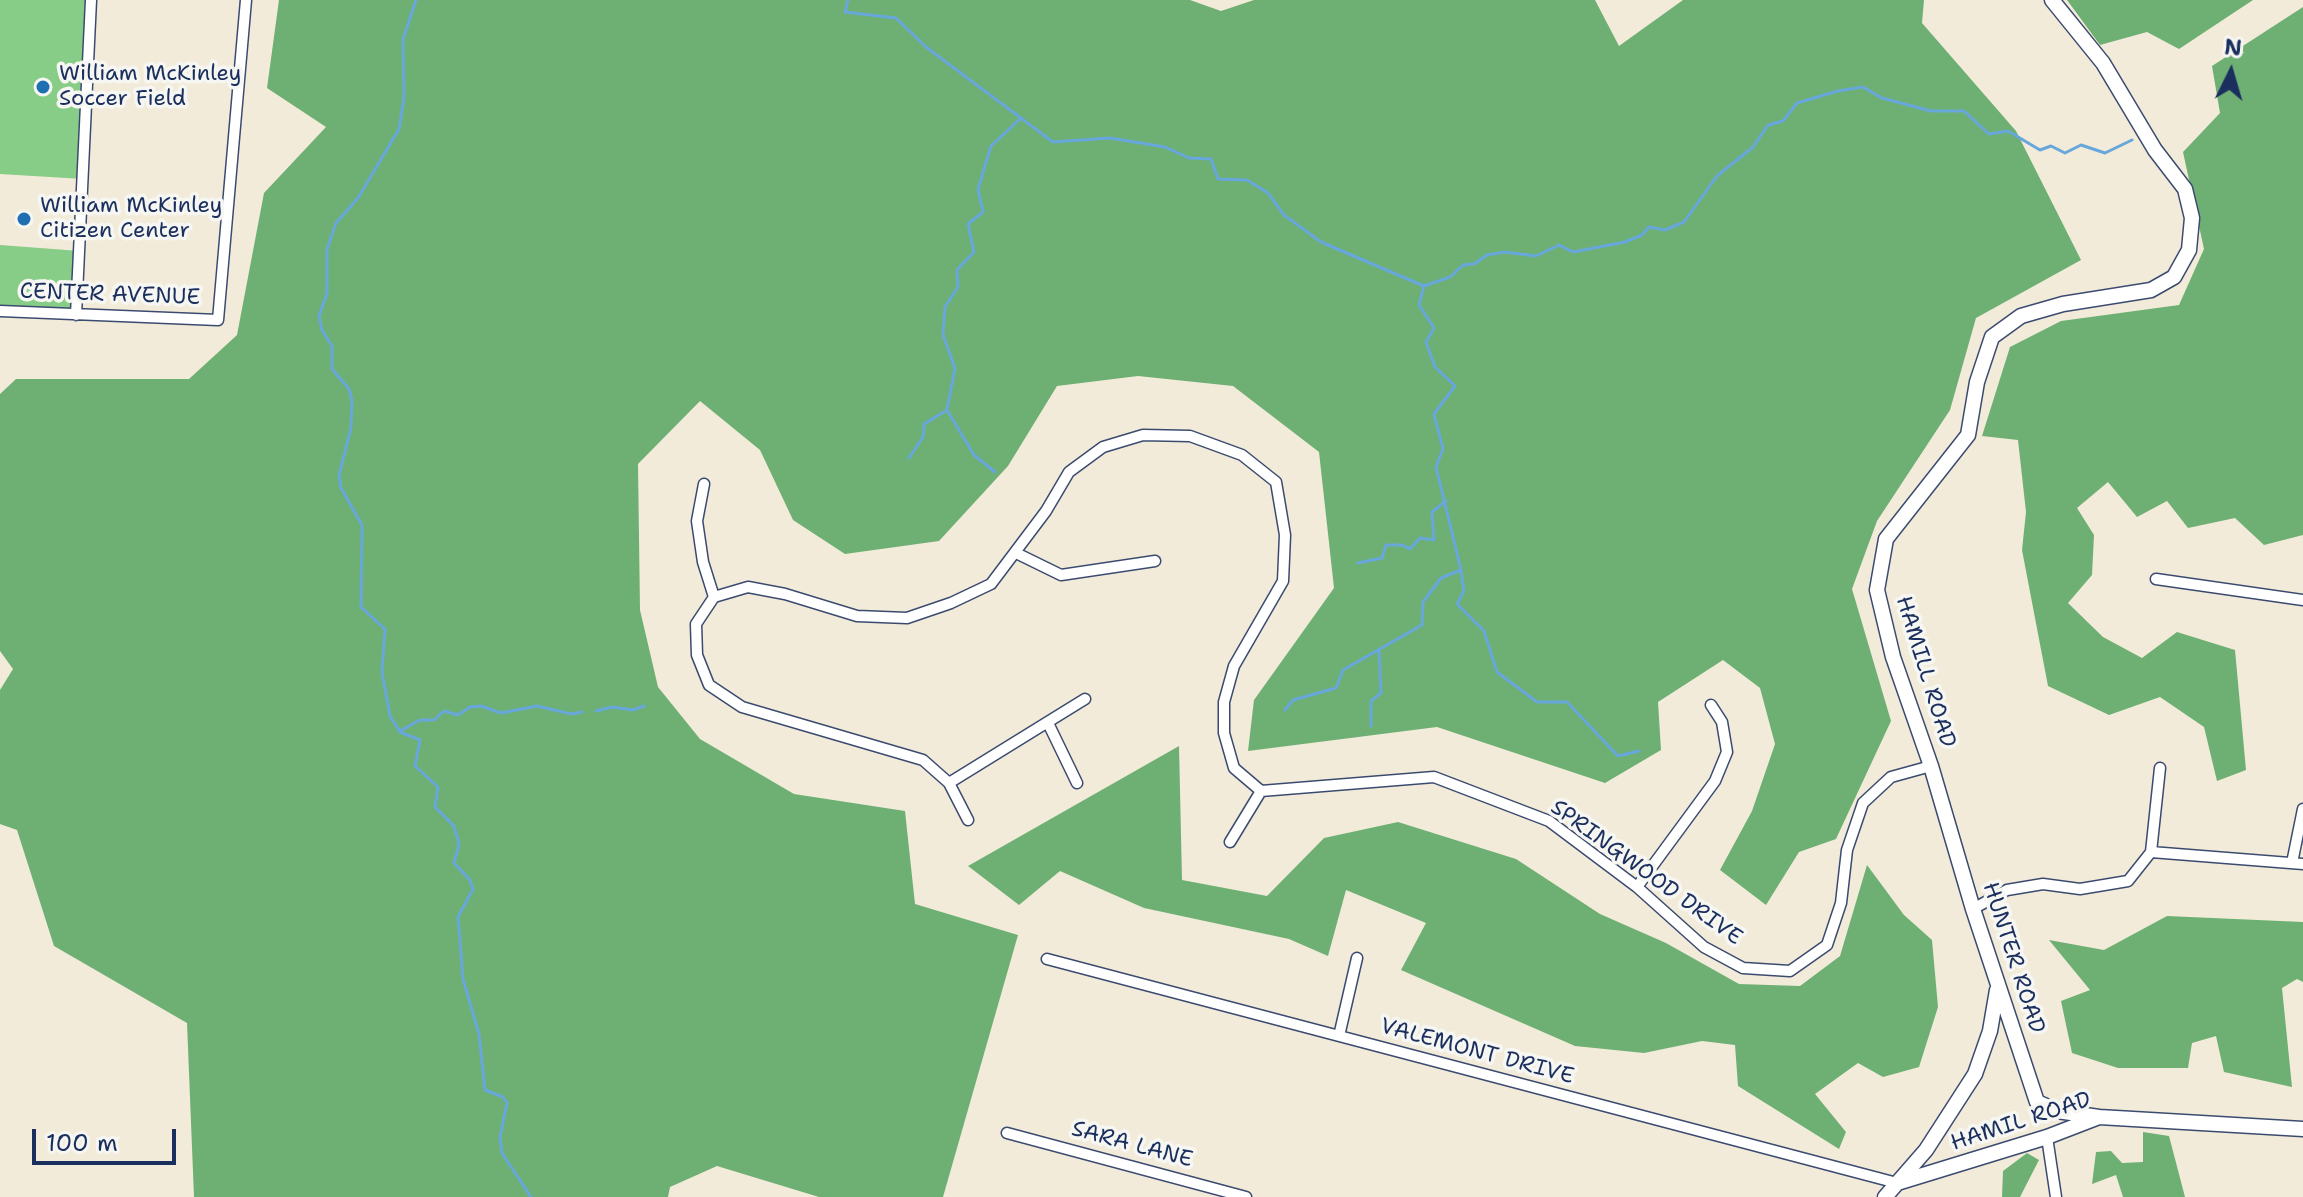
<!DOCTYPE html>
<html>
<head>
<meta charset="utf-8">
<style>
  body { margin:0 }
  #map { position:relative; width:2303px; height:1197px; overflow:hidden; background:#f3ebd9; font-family:"Shantell Sans",sans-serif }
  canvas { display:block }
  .north { position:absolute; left:2191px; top:32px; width:80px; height:80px; -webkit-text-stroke:6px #f6f6f2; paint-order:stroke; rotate:5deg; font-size:22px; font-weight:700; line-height:32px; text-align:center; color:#1b2f5e }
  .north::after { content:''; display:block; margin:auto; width:28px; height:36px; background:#1b2f5e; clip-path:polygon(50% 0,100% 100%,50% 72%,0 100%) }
  .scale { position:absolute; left:32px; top:1129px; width:144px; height:36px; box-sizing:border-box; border:4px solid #1b2f5e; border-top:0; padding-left:10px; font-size:24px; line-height:28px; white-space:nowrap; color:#1b2f5e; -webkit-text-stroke:6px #f6f6f2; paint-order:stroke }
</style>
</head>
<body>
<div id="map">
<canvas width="2303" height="1197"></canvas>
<div class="north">N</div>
<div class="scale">100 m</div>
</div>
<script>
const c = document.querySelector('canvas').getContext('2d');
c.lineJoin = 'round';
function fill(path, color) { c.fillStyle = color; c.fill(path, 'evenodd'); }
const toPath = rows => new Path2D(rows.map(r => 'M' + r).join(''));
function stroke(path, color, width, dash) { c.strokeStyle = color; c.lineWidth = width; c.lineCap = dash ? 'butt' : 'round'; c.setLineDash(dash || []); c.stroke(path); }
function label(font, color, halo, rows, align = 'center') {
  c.font = font + ' "Shantell Sans",sans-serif'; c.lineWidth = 7; c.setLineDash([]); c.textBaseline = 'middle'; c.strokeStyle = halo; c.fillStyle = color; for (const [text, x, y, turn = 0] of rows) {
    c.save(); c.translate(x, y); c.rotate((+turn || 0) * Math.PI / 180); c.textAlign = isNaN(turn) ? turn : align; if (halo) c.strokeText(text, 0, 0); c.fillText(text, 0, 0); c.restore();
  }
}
const green = toPath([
  [0,0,91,0,83,179,0,174],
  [0,245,80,251,76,315,0,311]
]);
const forest = toPath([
  [279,0,1190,0,1221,11,1254,0,1595,0,1619,46,1683,0,1924,0,1922,23,2016,131,2081,260,1976,318,1950,410,1877,521,1852,589,1891,721,1836,839,1799,852,1766,905,1720,870,1752,811,1775,744,1760,688,1723,660,1658,702,1661,750,1605,783,1437,727,1248,751,1254,700,1334,588,1319,452,1233,386,1138,376,1057,386,1008,466,939,541,845,554,793,520,760,450,700,401,638,464,640,610,658,687,700,739,794,794,905,811,915,904,1018,935,943,1197,819,1197,717,1166,670,1187,668,1197,194,1197,187,1023,54,946,17,830,0,824,0,690,13,669,0,651,0,394,16,379,189,379,237,335,264,193,326,127,267,88],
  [2067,0,2253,0,2179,49,2147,32,2100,45],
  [2303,7,2303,535,2264,545,2235,518,2188,528,2167,501,2137,517,2108,482,2077,508,2094,535,2092,575,2068,603,2103,637,2142,658,2177,632,2235,650,2246,770,2217,781,2204,727,2160,697,2109,715,2048,686,2022,550,2026,512,2018,440,1982,436,2010,347,2061,321,2179,305,2204,249,2183,152,2220,113,2212,66],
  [1179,746,1182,880,1267,896,1324,838,1398,822,1516,859,1600,914,1666,943,1739,984,1800,986,1840,956,1867,865,1904,915,1932,940,1938,1007,1919,1067,1883,1077,1858,1063,1815,1094,1846,1132,1839,1149,1738,1086,1735,1045,1702,1041,1644,1053,1575,1046,1401,970,1426,923,1346,890,1328,956,1289,939,1144,908,1060,871,1019,905,968,866],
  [2167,916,2303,922,2303,982,2297,979,2282,988,2292,1087,2224,1072,2216,1036,2192,1043,2188,1068,2118,1068,2072,1053,2061,1001,2090,990,2049,940,2104,950],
  [2143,1132,2169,1136,2185,1197,2123,1197,2116,1175,2092,1184,2096,1152,2111,1151,2122,1163,2143,1162],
  [2027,1153,2039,1160,2020,1197,2002,1197,2003,1171]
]);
const stream = toPath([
  [416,0,403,40,404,98,399,129,358,198,336,223,327,249,327,293,319,316,322,330,332,346,332,369,349,389,352,400,351,428,339,475,341,488,362,525,361,607,385,629,382,672,390,716,400,732,420,740,415,766,438,787,435,807,454,826,459,844,454,863,470,880,473,889,458,917,463,979,479,1034,485,1090,503,1097,507,1103,500,1137,502,1153,531,1197],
  [848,0,845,12,896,18,926,47,1053,142,1110,138,1165,147,1189,158,1211,159,1218,179,1247,180,1268,193,1284,215,1321,242,1424,286,1450,277,1463,265,1474,264,1487,255,1505,252,1536,256,1559,245,1573,252,1625,242,1642,235,1649,227,1665,230,1684,222,1717,176,1753,147,1768,125,1783,121,1797,103,1838,91,1863,87,1882,98,1931,111,1964,111,1989,134,2008,131,2040,150,2051,146,2065,153,2081,145,2105,153,2132,140],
  [947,410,974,455,995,472],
  [909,458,923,437,924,424,947,410,955,368,943,335,945,307,958,287,957,270,974,252,968,224,983,212,978,189,991,146,1020,119],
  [1358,563,1382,558,1386,545,1402,545,1410,549,1420,538,1434,540,1432,512,1446,501],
  [1461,571,1464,591,1457,604,1484,631,1497,672,1537,702,1567,702,1618,756,1639,751],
  [1285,710,1293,700,1336,688,1343,670,1422,625,1423,602,1441,578,1461,570,1436,467,1443,449,1434,414,1455,386,1435,367,1426,342,1434,328,1419,305,1424,286],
  [596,711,612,707,633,710,644,706],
  [1371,726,1371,701,1381,693,1379,650],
  [400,731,420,720,434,720,444,711,458,715,470,707,481,706,501,713,537,706,571,714,582,712]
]);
const street = toPath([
  [0,311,218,320,246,0],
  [76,315,91,0],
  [704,484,697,521,703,562,714,597],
  [1016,553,1061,575,1155,561],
  [2156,579,2303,600],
  [1048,723,1077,783],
  [949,783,1085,699],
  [968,820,949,783,923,760,742,707,709,685,697,655,696,624,714,597,748,587,785,594,857,616,907,618,951,603,991,584,1046,511,1069,472,1103,447,1143,435,1190,436,1242,455,1276,482,1285,535,1283,581,1234,666,1224,702,1224,733,1234,768,1261,791,1434,777,1549,821,1637,887,1704,947,1743,968,1790,971,1827,945,1841,903,1847,850,1863,803,1891,777,1931,766],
  [1230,842,1261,791],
  [2151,852,2303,864],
  [2292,863,2303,809],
  [1637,887,1715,781,1727,752,1722,722,1711,705],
  [1973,909,2007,890,2043,884,2080,889,2128,881,2151,852,2160,768],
  [1047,959,1897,1183],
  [1339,1036,1357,958],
  [1007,1133,1246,1197],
  [2047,1137,2056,1197]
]);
const secondary = toPath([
  [2052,0,2103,63,2155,150,2185,189,2192,218,2189,250,2174,277,2151,290,2063,304,2021,316,1992,337,1977,382,1968,435,1886,539,1877,590,1893,657,1931,766,1973,909,2037,1102,2057,1111,2099,1117],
  [1897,1183,2047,1137,2099,1117,2303,1129],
  [1885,1197,1926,1150,1975,1074,1990,1031,1997,990]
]);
const markers = [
  [43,87,8,"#1f6fb2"],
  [24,219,8,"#1f6fb2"]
];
const poiNames = [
  ["William McKinley",59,74],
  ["Soccer Field",59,99],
  ["William McKinley",40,206],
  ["Citizen Center",40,231]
];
const streetNames = [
  ["CENTER AVENUE",110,295,2],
  ["HAMILL ROAD",1925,672,73],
  ["SPRINGWOOD DRIVE",1646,873,36],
  ["HUNTER ROAD",2013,958,72],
  ["VALEMONT DRIVE",1477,1052,15],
  ["HAMIL ROAD",2021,1122,-18],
  ["SARA LANE",1132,1145,15]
];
fill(green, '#88cd87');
fill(forest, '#6eb074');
stroke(stream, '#68a7db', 3);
stroke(street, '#3b4b70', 13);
stroke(secondary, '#3b4b70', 17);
stroke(street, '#fff', 10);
stroke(secondary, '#fff', 14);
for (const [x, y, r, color] of markers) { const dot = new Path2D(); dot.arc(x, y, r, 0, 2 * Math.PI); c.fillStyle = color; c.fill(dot); stroke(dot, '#f6f6f2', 3); }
label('22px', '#1b2f5e', '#f6f6f2', poiNames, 'left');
label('22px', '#1b2f5e', '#f6f6f2', streetNames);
</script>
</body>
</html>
